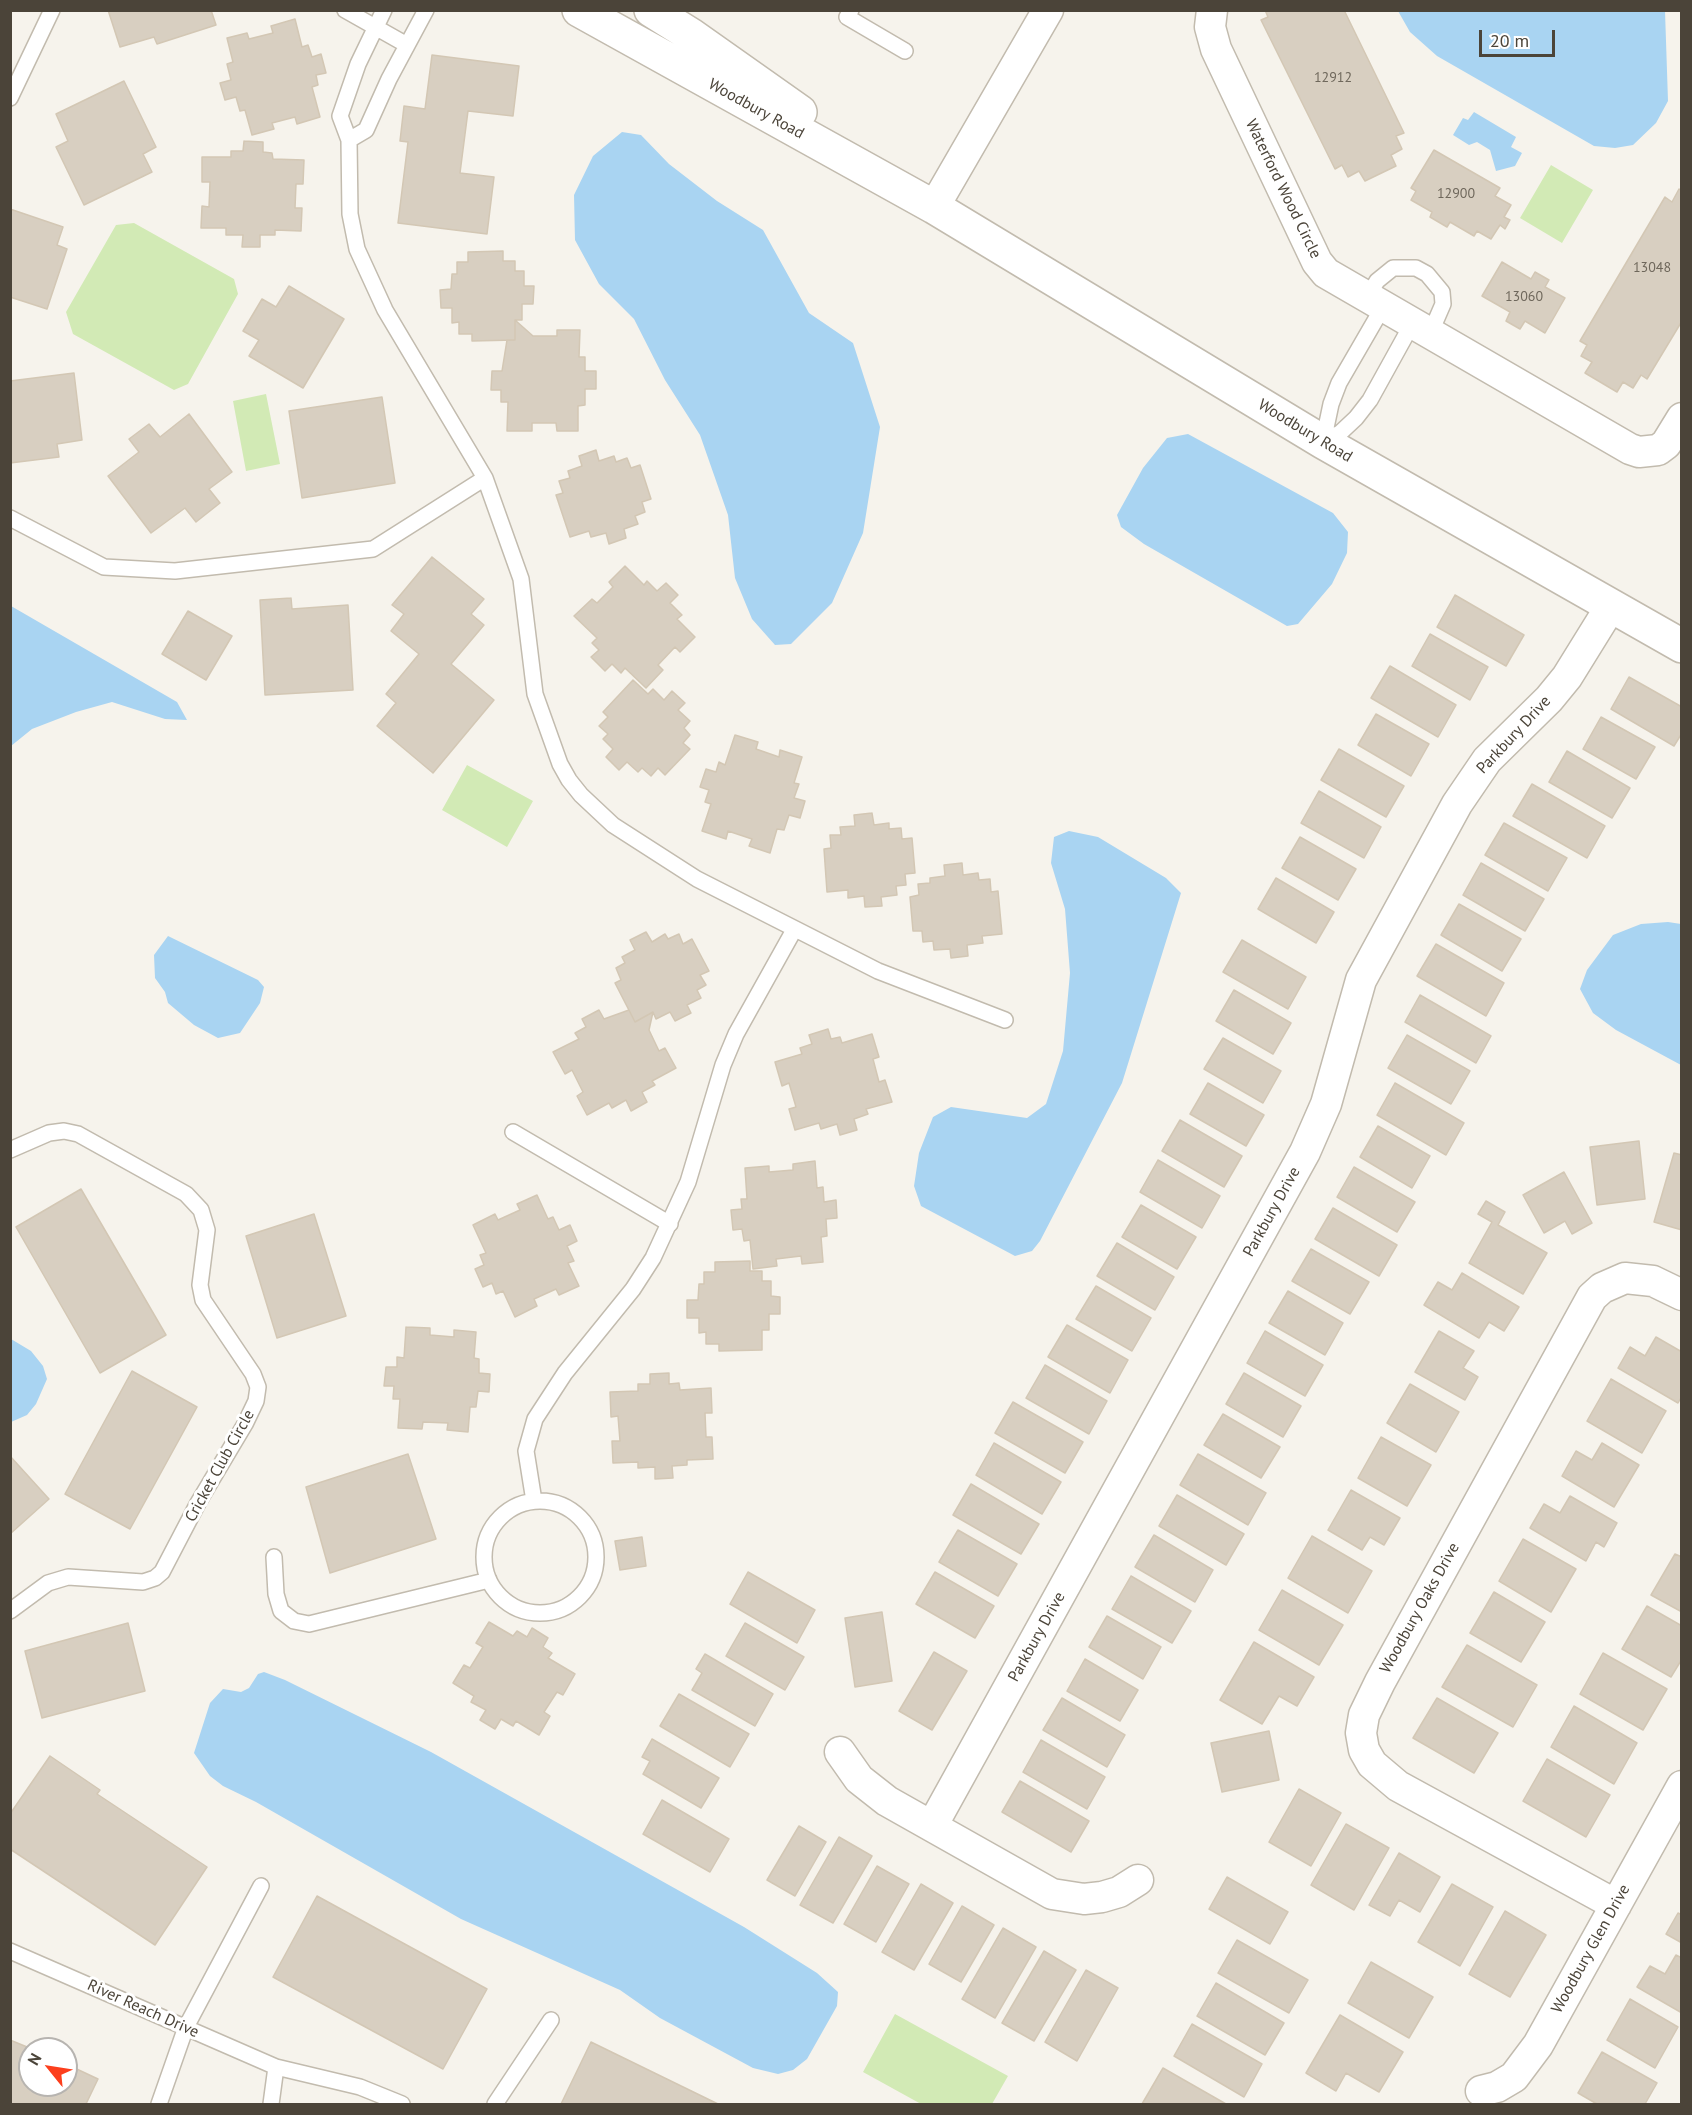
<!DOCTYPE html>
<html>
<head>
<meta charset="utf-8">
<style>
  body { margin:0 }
  #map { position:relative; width:1692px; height:2115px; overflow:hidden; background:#f6f3ec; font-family:"PT Sans",sans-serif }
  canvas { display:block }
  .frame { position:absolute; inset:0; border:12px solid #4b4439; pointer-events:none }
  .north { position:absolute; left:18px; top:2037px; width:60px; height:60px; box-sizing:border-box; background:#fff; border:2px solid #b7b4b0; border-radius:50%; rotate:300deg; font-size:16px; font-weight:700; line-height:24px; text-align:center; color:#4b4439 }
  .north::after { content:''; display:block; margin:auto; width:21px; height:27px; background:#fc3f1d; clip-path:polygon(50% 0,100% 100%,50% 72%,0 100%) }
  .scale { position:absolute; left:1479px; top:30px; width:76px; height:27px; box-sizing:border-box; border:3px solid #4b4439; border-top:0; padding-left:8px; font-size:18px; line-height:21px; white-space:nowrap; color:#4b4439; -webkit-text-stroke:4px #fff; paint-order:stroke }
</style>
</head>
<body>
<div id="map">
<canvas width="1692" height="2115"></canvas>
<div class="frame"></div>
<div class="north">N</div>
<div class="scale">20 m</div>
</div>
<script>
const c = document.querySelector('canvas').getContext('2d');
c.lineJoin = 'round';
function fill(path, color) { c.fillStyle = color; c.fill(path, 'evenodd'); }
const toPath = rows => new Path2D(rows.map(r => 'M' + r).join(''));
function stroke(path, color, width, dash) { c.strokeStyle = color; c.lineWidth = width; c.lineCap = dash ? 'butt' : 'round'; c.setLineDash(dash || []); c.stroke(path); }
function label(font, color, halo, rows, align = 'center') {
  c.font = font + ' "PT Sans",sans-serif'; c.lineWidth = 6; c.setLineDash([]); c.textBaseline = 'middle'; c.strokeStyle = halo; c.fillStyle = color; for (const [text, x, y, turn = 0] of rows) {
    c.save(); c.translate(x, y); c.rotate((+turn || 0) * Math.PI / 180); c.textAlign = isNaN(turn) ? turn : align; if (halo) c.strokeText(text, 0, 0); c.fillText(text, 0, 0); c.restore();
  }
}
const green = toPath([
  [1551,165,1593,190,1562,243,1520,218],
  [134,223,234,279,238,294,188,384,174,390,73,334,66,312,116,225],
  [266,394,280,464,246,471,233,401],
  [467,765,533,801,507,847,442,810],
  [895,2014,1008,2076,992,2104,921,2104,863,2072]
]);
const water = toPath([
  [1398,11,1665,11,1668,101,1656,123,1633,145,1615,148,1594,146,1437,56,1410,32],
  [1474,112,1516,137,1511,147,1522,153,1515,166,1496,171,1490,150,1477,142,1469,145,1453,135,1463,118,1468,120],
  [622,132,641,135,669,164,717,201,763,230,809,313,853,343,880,427,863,533,832,603,791,644,775,645,752,619,735,578,728,515,700,435,665,380,634,319,599,284,575,240,574,195,593,156],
  [1188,434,1333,513,1348,532,1347,553,1332,584,1298,624,1287,626,1144,544,1121,527,1117,515,1143,468,1167,438],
  [11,606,177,702,187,720,165,719,112,702,76,712,32,729,11,746],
  [1069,831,1098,837,1166,878,1181,893,1122,1083,1040,1241,1032,1251,1015,1256,921,1206,914,1186,919,1153,933,1117,951,1107,1027,1118,1046,1104,1063,1051,1070,973,1065,909,1051,863,1054,837],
  [1668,922,1681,924,1681,1065,1616,1030,1593,1013,1580,989,1587,970,1613,935,1641,924],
  [168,936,258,980,264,987,260,1003,240,1033,218,1038,194,1025,168,1003,165,992,155,978,154,955],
  [11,1339,31,1351,43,1366,47,1379,36,1404,27,1415,11,1422],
  [264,1672,285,1680,431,1752,744,1927,817,1973,838,1992,837,2006,807,2059,793,2070,778,2074,753,2068,660,2018,620,1990,461,1919,256,1802,223,1786,210,1776,194,1753,210,1703,223,1689,241,1692,249,1688,258,1674]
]);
const building = toPath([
  [108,10,211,10,216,25,157,44,154,37,120,47,108,10],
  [1265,10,1344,10,1404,133,1396,136,1402,149,1391,155,1396,166,1365,181,1359,171,1348,177,1342,165,1335,169,1261,20,1268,17,1265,10],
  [295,19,302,47,308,45,312,57,321,54,326,73,316,75,318,85,312,87,320,117,297,124,295,117,272,123,274,129,252,135,245,110,240,111,236,97,225,100,220,83,231,80,227,64,233,62,227,38,247,33,249,39,273,33,271,26,295,19],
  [432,55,519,66,513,116,468,111,460,173,494,177,487,234,398,223,408,142,400,141,404,106,425,109,432,55],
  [124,81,156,147,143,154,152,172,84,205,56,147,68,141,56,114,124,81],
  [244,141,263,142,263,152,272,153,273,159,304,160,303,184,296,184,295,208,302,208,301,231,275,230,275,235,260,235,260,247,242,247,243,235,226,235,226,228,201,228,202,206,209,207,210,182,202,182,202,157,231,157,231,151,243,151,244,141],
  [1434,150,1500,188,1495,196,1511,205,1504,217,1510,220,1505,229,1500,225,1491,239,1477,231,1474,236,1450,222,1447,227,1430,217,1432,212,1411,200,1416,191,1411,188,1434,150],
  [1679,189,1682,191,1682,321,1647,379,1641,375,1633,388,1623,382,1617,392,1585,373,1592,362,1581,356,1587,345,1580,341,1665,197,1672,202,1679,189],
  [10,209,63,227,57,245,67,249,47,309,10,297,10,209],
  [503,251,503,261,515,261,515,271,524,271,524,286,534,286,533,304,522,304,522,320,515,320,515,340,472,341,472,334,459,334,459,322,452,323,452,308,441,308,440,290,451,289,452,274,457,274,457,262,468,262,468,252,503,251],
  [1502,262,1531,279,1535,272,1549,280,1545,287,1565,298,1545,333,1525,321,1520,329,1506,321,1510,312,1482,296,1502,262],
  [289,286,344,319,303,388,249,356,259,340,243,331,262,299,276,307,289,286],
  [515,320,533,336,557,336,557,330,580,330,579,357,585,357,585,371,596,371,596,389,585,389,585,405,578,406,578,431,557,431,556,423,532,423,532,431,507,431,508,402,501,402,501,390,491,390,492,371,502,371,507,340,515,340,515,320],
  [74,373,82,440,57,444,59,457,10,463,10,381,74,373],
  [382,397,395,483,302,498,289,411,382,397],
  [189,414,232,472,209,489,220,503,196,522,185,508,151,533,108,476,139,452,129,439,149,424,160,437,189,414],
  [596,450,599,461,614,456,616,462,627,458,631,468,640,465,651,499,642,502,645,512,635,516,638,524,624,529,626,538,609,544,606,533,591,537,589,531,570,537,556,495,563,493,559,481,570,478,568,471,582,466,579,456,596,450],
  [432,557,484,599,471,614,484,625,451,664,494,700,433,773,377,726,396,703,386,694,419,654,391,631,404,614,392,605,432,557],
  [625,566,644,585,647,581,657,591,666,583,678,595,670,603,682,615,677,619,695,637,680,652,675,647,658,665,663,670,646,688,625,668,621,673,612,664,605,671,591,657,599,650,592,643,597,638,574,616,592,599,597,603,613,587,609,582,625,566],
  [1455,595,1524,635,1506,666,1437,627,1455,595],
  [291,598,292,609,348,605,353,690,265,695,260,600,291,598],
  [188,611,232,636,206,680,162,654,188,611],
  [1430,634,1488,667,1470,700,1412,666,1430,634],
  [1390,666,1456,705,1438,737,1371,698,1390,666],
  [1629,677,1682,707,1682,733,1674,746,1611,709,1629,677],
  [633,680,648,694,653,689,664,700,672,691,685,703,678,710,690,721,684,728,690,735,683,743,690,749,665,775,658,768,651,776,642,768,638,772,627,762,619,770,606,757,613,749,603,739,608,734,599,726,608,717,603,712,633,680],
  [1376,714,1429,744,1411,776,1358,745,1376,714],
  [1601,717,1655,747,1636,779,1583,749,1601,717],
  [735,735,758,742,756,749,779,757,780,750,802,757,794,783,799,784,794,798,805,801,800,818,789,815,784,830,777,829,770,853,749,846,752,839,728,831,726,839,702,831,711,804,705,802,709,790,700,787,706,769,716,772,719,762,725,765,735,735],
  [1339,749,1404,786,1386,817,1321,780,1339,749],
  [1567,751,1630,788,1612,818,1549,782,1567,751],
  [1532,784,1605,826,1587,858,1513,816,1532,784],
  [1319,791,1381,827,1364,858,1301,823,1319,791],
  [872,813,874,825,889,823,889,829,901,828,902,839,912,838,915,873,905,874,906,885,896,886,897,895,881,897,882,906,865,907,864,896,848,898,848,890,827,892,824,849,831,848,830,835,841,835,840,827,855,826,854,815,872,813],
  [1504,823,1567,858,1548,891,1485,855,1504,823],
  [1300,837,1356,869,1338,900,1282,868,1300,837],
  [962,863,963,875,978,873,979,880,990,879,991,892,998,891,1002,934,982,936,983,943,967,945,968,956,951,958,950,949,934,950,933,941,923,942,922,931,913,931,910,897,919,895,918,884,930,883,930,878,945,876,944,865,962,863],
  [1481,863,1544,899,1525,931,1463,895,1481,863],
  [1276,878,1334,912,1316,943,1258,909,1276,878],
  [1459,904,1521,939,1502,971,1441,935,1459,904],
  [646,932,652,942,665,934,668,939,679,934,683,944,692,939,709,971,700,975,706,985,697,990,701,998,687,1005,691,1013,675,1021,670,1012,656,1019,653,1012,635,1022,615,983,621,980,616,968,625,963,622,957,635,950,630,940,646,932],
  [1242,940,1306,977,1288,1009,1223,972,1242,940],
  [1436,944,1504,983,1486,1016,1417,976,1436,944],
  [1234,990,1291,1023,1273,1054,1216,1021,1234,990],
  [1420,995,1491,1036,1476,1063,1405,1022,1420,995],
  [599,1010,604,1019,629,1010,635,1022,653,1012,649,1030,659,1051,665,1048,676,1068,652,1081,655,1085,642,1092,647,1102,631,1111,626,1100,612,1108,609,1103,587,1115,577,1096,583,1092,572,1070,565,1074,553,1052,579,1039,575,1033,586,1027,582,1019,599,1010],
  [828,1029,831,1039,840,1037,842,1043,872,1034,879,1057,873,1059,879,1082,885,1080,892,1102,866,1109,868,1114,854,1119,857,1130,840,1135,837,1124,821,1129,819,1123,795,1130,789,1109,796,1107,789,1083,782,1086,775,1062,802,1054,800,1048,812,1044,809,1035,828,1029],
  [1407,1035,1470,1071,1451,1104,1388,1068,1407,1035],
  [1223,1038,1281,1071,1263,1103,1204,1069,1223,1038],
  [1208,1083,1264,1115,1246,1146,1190,1114,1208,1083],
  [1395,1083,1464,1123,1446,1155,1377,1115,1395,1083],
  [1180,1120,1242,1156,1224,1187,1162,1151,1180,1120],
  [1378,1126,1430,1156,1412,1188,1360,1157,1378,1126],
  [1639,1141,1645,1199,1597,1205,1590,1147,1639,1141],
  [1674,1153,1682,1155,1682,1230,1654,1222,1674,1153],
  [1158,1160,1220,1196,1202,1228,1140,1192,1158,1160],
  [815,1161,817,1188,823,1187,824,1202,836,1200,837,1218,826,1219,827,1236,821,1237,823,1262,802,1264,801,1256,776,1259,777,1266,753,1269,750,1240,744,1241,742,1229,733,1230,731,1210,742,1209,741,1199,747,1199,745,1168,769,1166,769,1172,793,1170,793,1164,815,1161],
  [1354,1167,1415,1202,1397,1232,1337,1197,1354,1167],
  [1564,1172,1592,1223,1572,1234,1565,1221,1544,1233,1523,1195,1564,1172],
  [81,1189,166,1335,100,1373,16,1227,81,1189],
  [537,1195,548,1219,553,1217,559,1230,570,1225,577,1241,567,1246,574,1261,568,1263,579,1286,559,1295,556,1289,534,1299,537,1306,515,1317,503,1291,496,1294,492,1283,483,1287,475,1269,484,1265,480,1255,486,1253,473,1225,495,1214,498,1220,520,1210,517,1204,537,1195],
  [1486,1201,1505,1212,1498,1225,1547,1253,1523,1294,1469,1263,1492,1222,1478,1214,1486,1201],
  [1141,1205,1196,1237,1177,1269,1122,1237,1141,1205],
  [1333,1208,1397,1245,1379,1276,1315,1239,1333,1208],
  [314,1214,346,1316,277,1338,246,1236,314,1214],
  [1117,1243,1174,1277,1155,1310,1097,1276,1117,1243],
  [1311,1249,1369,1282,1350,1314,1292,1281,1311,1249],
  [750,1261,750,1271,762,1271,762,1281,771,1281,771,1296,780,1297,780,1314,769,1314,769,1330,762,1330,762,1350,719,1351,719,1344,706,1344,706,1332,699,1333,699,1318,687,1318,687,1300,698,1300,699,1284,704,1284,704,1272,715,1272,715,1262,750,1261],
  [1462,1273,1519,1307,1504,1331,1489,1322,1479,1338,1424,1305,1438,1282,1452,1290,1462,1273],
  [1096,1286,1151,1318,1132,1351,1076,1319,1096,1286],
  [1288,1291,1343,1323,1325,1355,1269,1323,1288,1291],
  [1067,1325,1128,1360,1110,1393,1048,1357,1067,1325],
  [406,1327,430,1328,430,1335,454,1337,454,1330,476,1332,474,1358,479,1359,479,1373,490,1374,489,1392,478,1391,476,1407,470,1407,468,1432,447,1430,448,1423,423,1422,422,1429,398,1428,400,1399,393,1399,394,1386,384,1386,386,1367,397,1367,397,1357,404,1358,406,1327],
  [1265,1331,1323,1365,1305,1396,1247,1363,1265,1331],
  [1439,1331,1474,1351,1463,1368,1478,1377,1465,1400,1415,1372,1439,1331],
  [1656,1337,1682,1352,1682,1396,1678,1403,1618,1368,1630,1347,1645,1356,1656,1337],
  [1045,1365,1107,1401,1089,1434,1026,1398,1045,1365],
  [132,1371,197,1407,130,1529,65,1494,132,1371],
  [669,1373,669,1384,679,1383,680,1390,711,1388,712,1413,705,1413,706,1437,712,1437,713,1459,687,1460,687,1465,672,1466,673,1478,655,1479,655,1467,638,1468,638,1462,613,1463,612,1441,620,1441,618,1416,611,1417,610,1392,638,1391,638,1384,650,1384,650,1374,669,1373],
  [1244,1373,1301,1406,1283,1437,1226,1404,1244,1373],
  [1611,1379,1666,1411,1642,1453,1587,1421,1611,1379],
  [1410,1384,1459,1412,1436,1452,1387,1423,1410,1384],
  [1013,1402,1083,1442,1065,1473,995,1433,1013,1402],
  [1223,1414,1280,1447,1261,1478,1204,1445,1223,1414],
  [1381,1437,1431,1465,1407,1506,1358,1478,1381,1437],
  [994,1443,1061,1482,1042,1514,976,1475,994,1443],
  [1602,1443,1639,1465,1614,1507,1562,1476,1576,1451,1592,1460,1602,1443],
  [408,1454,436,1539,330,1573,306,1487,408,1454],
  [1198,1454,1266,1493,1248,1525,1180,1485,1198,1454],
  [10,1456,49,1499,10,1534,10,1456],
  [971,1484,1039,1524,1021,1554,953,1515,971,1484],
  [1351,1490,1400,1518,1384,1545,1370,1537,1362,1550,1328,1530,1351,1490],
  [1177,1495,1244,1534,1226,1565,1159,1526,1177,1495],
  [1570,1496,1617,1523,1604,1547,1596,1542,1586,1561,1530,1528,1544,1504,1560,1513,1570,1496],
  [958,1530,1017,1564,998,1596,939,1562,958,1530],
  [1154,1535,1213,1570,1195,1602,1135,1567,1154,1535],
  [1312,1536,1372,1571,1348,1613,1288,1578,1312,1536],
  [642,1537,646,1566,620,1570,615,1541,642,1537],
  [1523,1539,1576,1569,1551,1612,1499,1581,1523,1539],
  [1675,1554,1682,1557,1682,1612,1651,1595,1675,1554],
  [748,1572,815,1610,797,1643,730,1604,748,1572],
  [935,1572,994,1606,975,1638,916,1604,935,1572],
  [1131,1576,1191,1611,1172,1643,1112,1609,1131,1576],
  [1282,1590,1343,1625,1319,1665,1259,1630,1282,1590],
  [1494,1592,1545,1622,1521,1662,1470,1633,1494,1592],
  [1647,1606,1682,1626,1682,1659,1671,1677,1622,1649,1647,1606],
  [882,1612,892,1681,855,1687,845,1618,882,1612],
  [1107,1616,1161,1647,1143,1679,1089,1647,1107,1616],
  [489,1622,513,1636,517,1631,527,1637,532,1628,548,1638,543,1647,552,1653,548,1658,575,1674,563,1695,557,1692,544,1712,550,1716,539,1735,516,1721,513,1726,501,1719,495,1729,480,1720,486,1710,471,1702,474,1696,453,1683,464,1665,470,1668,483,1647,476,1643,489,1622],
  [128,1623,145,1691,42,1718,25,1651,128,1623],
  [745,1623,804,1657,785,1690,726,1656,745,1623],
  [1254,1642,1314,1677,1297,1706,1279,1696,1262,1724,1220,1700,1254,1642],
  [1467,1645,1537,1685,1513,1727,1442,1687,1467,1645],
  [934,1652,967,1671,932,1730,899,1711,934,1652],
  [1603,1653,1667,1689,1643,1730,1580,1694,1603,1653],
  [705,1654,773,1694,755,1726,692,1690,702,1673,696,1669,705,1654],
  [1085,1659,1138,1690,1120,1721,1067,1691,1085,1659],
  [679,1694,749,1734,730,1767,660,1726,679,1694],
  [1062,1698,1125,1735,1107,1767,1043,1730,1062,1698],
  [1437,1698,1498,1733,1474,1773,1413,1738,1437,1698],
  [1574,1706,1637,1743,1614,1784,1551,1747,1574,1706],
  [1269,1731,1279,1780,1222,1792,1211,1743,1269,1731],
  [652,1739,719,1778,701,1808,643,1774,650,1761,642,1757,652,1739],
  [1041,1740,1105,1777,1087,1809,1023,1772,1041,1740],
  [50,1756,100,1790,97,1794,207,1867,155,1945,10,1849,10,1814,50,1756],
  [1547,1759,1610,1795,1586,1837,1523,1801,1547,1759],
  [1020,1781,1089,1821,1071,1852,1002,1812,1020,1781],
  [1299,1789,1341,1813,1311,1866,1269,1842,1299,1789],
  [662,1800,729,1839,710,1872,643,1834,662,1800],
  [1346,1824,1389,1848,1354,1910,1311,1885,1346,1824],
  [799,1826,826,1842,795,1896,767,1880,799,1826],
  [839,1837,872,1856,833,1923,800,1905,839,1837],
  [1399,1853,1440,1877,1420,1912,1399,1900,1390,1916,1369,1905,1399,1853],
  [877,1866,909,1884,876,1942,844,1924,877,1866],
  [1227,1877,1288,1912,1270,1944,1209,1909,1227,1877],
  [921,1884,953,1903,914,1970,882,1952,921,1884],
  [1452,1884,1493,1907,1460,1966,1418,1942,1452,1884],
  [317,1896,487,1989,443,2069,273,1977,317,1896],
  [962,1906,994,1925,961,1982,929,1964,962,1906],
  [1505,1911,1546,1935,1510,1997,1469,1974,1505,1911],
  [1678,1913,1682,1915,1682,1943,1666,1934,1678,1913],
  [1003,1928,1036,1947,995,2018,962,1999,1003,1928],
  [1237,1940,1308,1980,1289,2013,1218,1973,1237,1940],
  [1044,1951,1076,1970,1034,2041,1002,2023,1044,1951],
  [1676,1955,1682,1958,1682,2013,1637,1987,1650,1966,1665,1974,1676,1955],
  [1371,1962,1433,1997,1409,2038,1348,2003,1371,1962],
  [1086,1970,1118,1988,1077,2061,1045,2042,1086,1970],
  [1216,1983,1284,2023,1265,2055,1197,2016,1216,1983],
  [1630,1999,1678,2027,1655,2068,1607,2040,1630,1999],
  [1340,2015,1403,2052,1379,2092,1346,2073,1336,2091,1306,2073,1340,2015],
  [1192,2024,1262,2064,1244,2097,1174,2056,1192,2024],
  [10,2040,32,2049,30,2085,66,2085,66,2064,98,2079,86,2104,10,2104,10,2040],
  [591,2042,718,2104,561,2104,591,2042],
  [1602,2052,1657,2083,1645,2104,1597,2104,1578,2093,1602,2052],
  [1163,2068,1226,2104,1142,2104,1163,2068]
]);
const service = toPath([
  [345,10,407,45],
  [384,10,358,64,340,116,349,140,350,214,357,249,385,310,485,478,521,579,535,694,560,764,569,780,581,795,613,825,697,879,878,971,1005,1020],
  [851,10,847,17,905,51],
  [10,98,52,10],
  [349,140,366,130,389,79,426,10],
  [1367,298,1377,281,1393,268,1416,268,1427,274,1442,292,1443,304,1430,334],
  [1323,442,1340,433,1356,418,1370,400,1412,324],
  [1323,442,1331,404,1339,383,1383,307],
  [10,518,104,567,175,571,373,549,485,478],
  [513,1132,670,1224],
  [10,1150,49,1133,64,1131,78,1134,186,1194,201,1210,207,1230,200,1285,203,1300,253,1374,258,1387,256,1401,245,1424,198,1503,162,1572,155,1578,143,1582,68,1577,48,1583,10,1611],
  '484 1557a56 56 0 1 1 112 0a56 56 0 1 1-112 0Z',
  [534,1501,526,1451,535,1419,565,1373,633,1289,653,1258,688,1182,723,1065,736,1034,794,930],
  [274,1557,276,1594,281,1611,294,1621,309,1624,489,1580],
  [10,1951,276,2067,360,2087,402,2104],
  [159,2104,186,2027,261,1886],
  [271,2104,276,2067],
  [495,2104,551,2020]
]);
const minor = toPath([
  [1212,10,1210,27,1216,49,1317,262,1326,273,1630,449,1639,452,1658,450,1666,444,1682,418],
  [934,207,1048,10],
  [840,1752,859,1779,887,1801,1052,1894,1084,1899,1102,1897,1119,1892,1138,1880],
  [932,1826,1305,1152,1326,1104,1361,980,1457,804,1487,760,1549,699,1567,677,1611,606],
  [1616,1905,1398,1786,1372,1764,1364,1750,1361,1733,1364,1715,1380,1682,1592,1297,1602,1288,1625,1278,1653,1281,1682,1295],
  [1481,2091,1497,2087,1514,2077,1538,2045,1682,1786]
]);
const tertiary = toPath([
  [579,10,934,207,1323,442,1682,646],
  [651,10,691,35,800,112]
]);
const numberNames = [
  ["12912",1333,78],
  ["12900",1456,194],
  ["13048",1652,268],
  ["13060",1524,297]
];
const streetNames = [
  ["Woodbury Road",756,109,29],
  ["Waterford Wood Circle",1283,189,64],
  ["Woodbury Road",1305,431,31],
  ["Parkbury Drive",1514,735,-47],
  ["Parkbury Drive",1272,1212,-61],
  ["Cricket Club Circle",220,1466,-61],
  ["Woodbury Oaks Drive",1420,1608,-61],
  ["Parkbury Drive",1037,1637,-61],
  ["Woodbury Glen Drive",1591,1949,-61],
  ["River Reach Drive",143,2009,24]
];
fill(green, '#d2eab5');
fill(water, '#a9d4f2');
fill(building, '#d8cfc1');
stroke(building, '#d3c7b4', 1.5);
stroke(service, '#c2bbae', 18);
stroke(minor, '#c2bbae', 33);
stroke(tertiary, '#c2bbae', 36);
stroke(service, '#fff', 15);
stroke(minor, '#fff', 30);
stroke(tertiary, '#fff', 33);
label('14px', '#6e675b', null, numberNames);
label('16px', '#4b4439', '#fff', streetNames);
</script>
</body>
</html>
